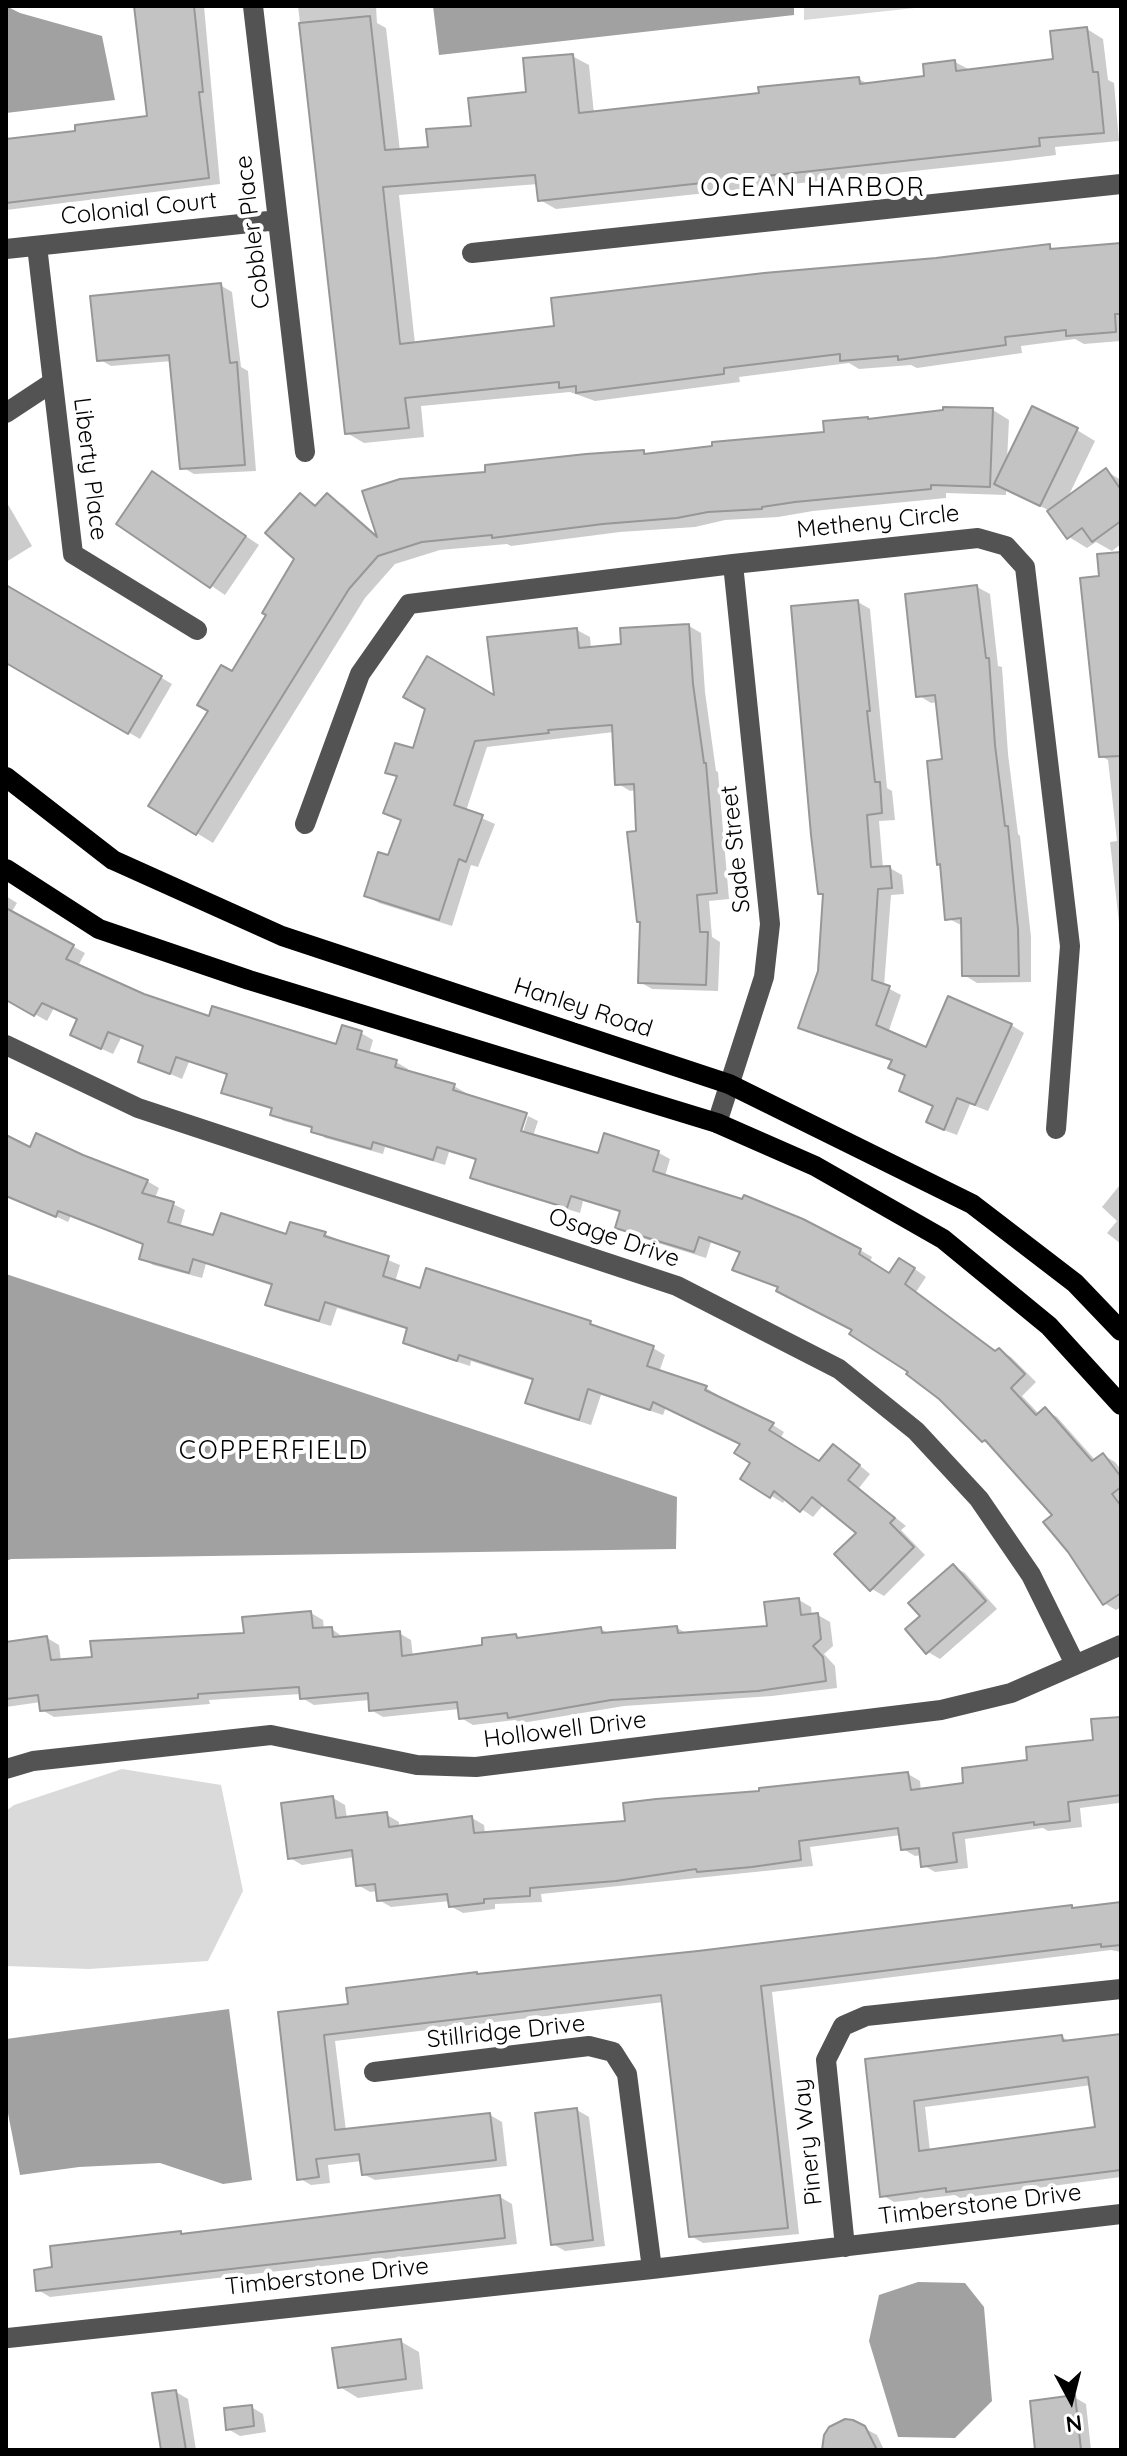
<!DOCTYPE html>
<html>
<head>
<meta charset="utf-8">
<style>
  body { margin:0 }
  #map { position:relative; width:1127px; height:2456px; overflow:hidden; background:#fff; font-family:Quicksand,sans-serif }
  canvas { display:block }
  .frame { position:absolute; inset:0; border:8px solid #000; pointer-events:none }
  .north { position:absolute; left:1031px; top:2360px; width:80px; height:80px; -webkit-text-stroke:6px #fff; paint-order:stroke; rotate:173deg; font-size:22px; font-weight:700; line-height:32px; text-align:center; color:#000 }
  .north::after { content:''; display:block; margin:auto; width:28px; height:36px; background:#000; clip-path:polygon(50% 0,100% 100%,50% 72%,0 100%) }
</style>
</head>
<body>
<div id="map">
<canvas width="1127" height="2456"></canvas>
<div class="frame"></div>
<div class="north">N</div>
</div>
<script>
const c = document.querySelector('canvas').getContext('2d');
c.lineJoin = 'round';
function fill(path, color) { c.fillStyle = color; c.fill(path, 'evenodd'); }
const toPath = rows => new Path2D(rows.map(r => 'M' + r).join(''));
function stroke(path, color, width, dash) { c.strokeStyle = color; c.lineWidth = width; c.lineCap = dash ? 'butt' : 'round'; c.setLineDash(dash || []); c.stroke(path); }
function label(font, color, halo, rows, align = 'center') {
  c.font = font + ' Quicksand,sans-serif'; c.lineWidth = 8; c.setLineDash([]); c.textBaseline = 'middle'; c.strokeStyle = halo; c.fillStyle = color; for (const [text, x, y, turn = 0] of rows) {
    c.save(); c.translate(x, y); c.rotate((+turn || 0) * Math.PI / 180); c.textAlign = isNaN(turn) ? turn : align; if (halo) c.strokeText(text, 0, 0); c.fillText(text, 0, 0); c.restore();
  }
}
const green = toPath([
  [804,6,933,6,804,20],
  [122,1769,221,1785,243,1891,208,1961,89,1969,6,1966,6,1811,14,1805]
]);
const water = toPath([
  [6,6,20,13,102,36,115,100,6,113],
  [433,6,794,6,794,15,439,55],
  [6,1274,677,1497,676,1549,11,1559,6,1561],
  [229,2009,252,2180,223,2184,160,2163,79,2167,20,2175,6,2103,6,2039],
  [918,2282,965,2283,984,2307,992,2401,955,2438,898,2437,869,2341,879,2295]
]);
const shadow = toPath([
  [137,6,204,6,220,184,6,210,6,140,77,132,149,118],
  [298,6,376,6,377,23,386,28,400,151,430,149,473,128,528,94,572,56,589,65,594,114,761,95,859,79,870,85,926,77,955,62,972,71,1055,61,1087,29,1103,39,1108,80,1114,83,1119,141,1055,147,1056,155,1008,161,556,209,540,200,538,184,399,195,415,344,556,328,937,260,1049,246,1058,251,1121,245,1121,341,1084,344,1075,339,1021,346,1022,353,917,368,911,365,859,369,849,363,739,377,740,382,595,401,570,392,421,406,424,437,364,443,347,433],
  [220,285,232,292,241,367,248,371,256,471,194,474,182,467,172,361,111,366,99,359],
  [993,410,1009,420,1007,461,1077,430,1095,441,1067,499,1106,471,1121,480,1121,544,1112,551,1096,542,1087,548,1069,537,1050,511,1006,489,1006,495,946,493,946,498,813,511,778,517,725,520,695,527,620,532,511,546,507,544,440,550,395,564,365,598,213,843,151,805,269,614,297,558,300,495,318,506,327,496,343,505,378,536,488,474,643,452,651,455,826,434,871,421],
  [166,482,259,545,225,595,119,523],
  [6,501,32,546,6,562],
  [1121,554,1121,941,1110,842,1117,841,1108,760,1101,756,1101,578],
  [7,587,172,684,140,739,6,661],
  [977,587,990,594,998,666,1002,667,1008,754,1018,834,1020,836,1031,937,1031,982,977,983,964,975,963,926,947,918,942,866,939,863,945,761,938,702,931,703,918,695],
  [858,602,870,609,887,788,892,791,895,820,879,821,883,868,890,868,902,875,904,894,891,895,884,986,901,995,888,1033,927,1049,1011,1025,1024,1033,988,1111,970,1104,957,1135,941,1129,935,1107,901,1090,907,1076,891,1067,893,1062,813,1034,800,1027,819,971,825,896,820,893],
  [689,626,701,633,705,692,716,771,718,772,729,899,709,901,712,937,720,942,718,991,652,989,640,982,642,922,636,790,630,791,617,783,614,732,487,747,466,811,495,824,478,867,471,865,452,926,379,903,366,895,389,858,402,821,386,813,398,778,388,772,414,751,496,699,577,630,590,637,591,649,623,646],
  [6,896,17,903,11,913,6,956],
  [45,931,85,953,78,966,144,996,210,1019,338,1047,361,1033,373,1040,369,1054,396,1062,408,1069,407,1073,454,1086,466,1093,465,1095,516,1140,520,1141,528,1116,538,1121,533,1136,599,1155,606,1136,659,1153,670,1159,665,1176,860,1250,872,1257,870,1262,890,1275,912,1267,926,1277,916,1292,997,1352,999,1350,1011,1357,1036,1382,1022,1396,1040,1415,1045,1410,1057,1417,1096,1461,1103,1455,1115,1462,1121,1470,1121,1607,1116,1610,1104,1603,1055,1516,995,1448,983,1441,911,1371,855,1330,780,1288,735,1269,741,1254,711,1242,706,1258,629,1234,617,1227,622,1213,583,1201,580,1213,485,1184,473,1177,478,1161,449,1152,445,1165,385,1147,383,1154,325,1138,314,1129,284,1121,272,1114,273,1110,236,1098,224,1092,229,1075,189,1062,182,1079,140,1061,145,1047,121,1038,113,1054,84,1041,79,1020,54,1008,47,1021,8,999],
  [6,1137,31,1149,82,1156,147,1181,159,1188,155,1198,173,1204,185,1210,180,1228,215,1238,325,1234,400,1265,395,1282,421,1291,590,1323,602,1330,653,1348,665,1355,659,1372,706,1388,718,1395,717,1398,773,1425,784,1432,780,1439,820,1463,833,1446,845,1453,870,1474,859,1488,906,1526,901,1530,925,1555,884,1596,872,1589,859,1532,824,1504,813,1517,786,1498,783,1503,742,1478,752,1462,742,1444,666,1407,663,1415,601,1395,591,1425,539,1409,528,1402,534,1381,471,1361,470,1366,417,1349,405,1342,409,1330,337,1308,331,1326,280,1311,268,1304,273,1286,206,1264,202,1278,153,1265,141,1258,145,1245,71,1216,68,1222,6,1193],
  [1119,1186,1121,1187,1121,1244,1107,1233,1117,1221,1102,1207],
  [953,1566,965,1573,997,1609,940,1659,928,1652,922,1616],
  [799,1600,811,1607,812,1616,818,1615,830,1622,833,1646,824,1654,835,1666,837,1688,772,1696,624,1706,522,1723,515,1720,473,1725,461,1718,460,1709,383,1717,371,1710,370,1700,314,1705,302,1698,301,1694,209,1700,210,1704,54,1717,42,1710,41,1702,6,1707,6,1644,47,1638,59,1645,61,1661,246,1635,311,1613,323,1620,324,1629,332,1629,344,1638,399,1633,411,1640,413,1657,484,1647,516,1636,522,1640,601,1629,610,1634,677,1628,688,1634,769,1628],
  [1121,1719,1121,1813,1119,1803,1080,1808,1082,1827,1048,1831,1043,1828,965,1839,968,1868,935,1872,923,1865,922,1855,915,1856,903,1849,901,1835,810,1847,813,1866,541,1894,542,1902,495,1904,495,1909,463,1913,450,1906,450,1901,391,1907,379,1900,378,1891,370,1892,358,1885,355,1857,302,1865,290,1858,333,1798,345,1805,347,1819,387,1815,399,1822,399,1828,472,1818,484,1825,485,1834,627,1823,761,1793,908,1774,920,1781,921,1791,966,1785,1095,1741],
  [1121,1903,1121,1952,1111,1950,772,1992,799,2234,703,2243,691,2236,664,2002,335,2041,346,2131,490,2115,502,2122,507,2166,375,2180,363,2174,362,2161,328,2165,330,2183,311,2185,299,2178,280,2014,350,2006,348,1990],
  [1121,2036,1121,2177,960,2198,955,2195,894,2202,882,2195,867,2061,1062,2037,1071,2042],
  [1092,2085,1098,2129,930,2151,925,2107],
  [577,2110,589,2117,605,2246,565,2251,553,2244],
  [500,2197,512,2204,517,2244,50,2297,38,2290,180,2233,185,2236],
  [400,2341,419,2352,423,2389,358,2398,340,2387],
  [176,2392,188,2399,196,2450,163,2450],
  [1074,2397,1086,2404,1091,2450,1037,2450],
  [251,2407,263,2414,266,2432,240,2436,228,2429],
  [853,2422,877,2435,884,2450,826,2450]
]);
const building = toPath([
  [134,6,194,6,203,92,199,92,209,178,6,203,6,139,75,131,75,125,147,116,134,6],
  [370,16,385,150,428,147,426,129,471,126,468,98,526,92,523,58,573,54,579,113,759,93,758,87,859,77,860,84,924,76,923,64,955,60,956,71,1053,59,1050,31,1087,27,1093,72,1098,72,1104,133,1039,138,1040,146,538,201,535,175,383,187,400,344,554,326,551,298,764,273,936,258,1050,244,1050,249,1121,243,1121,314,1115,314,1116,332,1066,336,1066,330,1005,337,1006,345,898,360,898,356,840,361,840,354,724,368,724,374,576,393,576,386,559,388,559,382,405,398,409,428,345,434,299,23,370,16],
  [221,283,230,363,237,362,245,465,180,469,169,355,97,361,90,296,221,283],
  [1032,406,1078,428,1040,506,994,484,1032,406],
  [943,407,993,408,990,487,931,485,931,489,795,502,762,507,762,509,708,512,677,518,603,524,492,538,492,535,422,542,378,556,349,589,196,835,148,806,208,711,197,705,221,665,232,671,266,615,262,613,294,559,265,533,300,493,315,506,327,493,377,537,362,491,400,479,485,472,485,465,586,454,644,450,644,454,712,446,712,442,824,432,823,421,868,417,868,419,943,410,943,407],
  [1106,468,1121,490,1121,521,1092,542,1082,528,1067,539,1047,511,1106,468],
  [152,471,246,536,210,588,116,524,152,471],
  [1121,552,1121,756,1099,757,1080,578,1099,576,1097,554,1121,552],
  [6,585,162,676,128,734,6,663,6,585],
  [977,585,986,658,989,658,995,745,1005,826,1008,826,1018,929,1019,976,962,976,961,918,945,920,940,864,937,865,927,761,942,759,935,695,916,697,905,594,977,585],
  [858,600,870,711,867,711,875,782,880,782,882,813,867,815,871,867,890,866,892,888,878,889,872,980,890,986,876,1025,926,1047,948,996,1012,1024,975,1105,957,1098,944,1130,926,1122,933,1106,899,1091,905,1075,888,1068,892,1060,798,1028,818,971,823,894,818,894,811,835,791,606,858,600],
  [689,624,693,684,704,763,706,763,717,893,697,895,700,932,708,932,706,985,638,983,640,922,637,922,627,832,636,831,634,784,615,785,612,725,548,730,549,733,475,741,454,805,483,815,466,862,459,859,439,920,364,896,378,852,388,855,401,820,383,813,397,776,385,773,395,743,413,748,425,709,403,697,427,656,494,695,487,637,577,628,579,648,621,644,620,628,689,624],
  [6,908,74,945,66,959,144,994,209,1016,212,1006,336,1044,342,1025,362,1031,357,1049,397,1060,395,1067,455,1084,453,1090,527,1113,521,1131,598,1153,604,1133,659,1151,653,1171,742,1199,744,1195,803,1219,861,1249,859,1254,889,1273,899,1258,915,1268,905,1284,995,1351,999,1348,1025,1374,1011,1388,1036,1415,1045,1407,1092,1461,1103,1453,1121,1477,1121,1487,1112,1494,1121,1506,1121,1593,1103,1605,1068,1552,1043,1522,1052,1515,985,1440,982,1442,939,1399,906,1374,908,1372,849,1334,852,1330,776,1291,778,1287,732,1270,740,1252,699,1237,694,1252,615,1228,620,1211,571,1196,567,1208,470,1178,476,1159,437,1147,433,1160,373,1142,371,1149,311,1132,312,1127,270,1115,272,1108,221,1093,227,1074,176,1057,170,1074,138,1062,143,1046,108,1032,101,1049,70,1035,77,1019,42,1003,34,1016,6,1000,6,908],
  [36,1133,83,1155,148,1180,142,1193,174,1202,168,1222,213,1235,221,1213,286,1234,290,1222,326,1232,324,1236,389,1256,383,1276,420,1288,426,1268,591,1321,590,1324,654,1346,647,1366,707,1386,705,1390,774,1423,769,1430,819,1461,833,1444,860,1465,848,1480,895,1518,890,1523,914,1547,870,1591,834,1554,856,1533,812,1497,800,1512,774,1491,770,1498,740,1479,750,1463,734,1453,740,1444,653,1402,650,1410,588,1389,579,1420,525,1403,533,1379,459,1355,457,1361,403,1343,407,1328,325,1302,319,1321,265,1305,272,1284,193,1259,189,1273,139,1259,143,1244,58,1211,56,1217,6,1196,6,1135,30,1147,36,1133],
  [953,1564,986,1601,926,1654,905,1629,920,1616,908,1603,953,1564],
  [799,1598,801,1615,818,1613,821,1639,813,1646,823,1657,826,1681,758,1691,611,1700,508,1718,507,1713,459,1719,457,1702,369,1711,368,1693,300,1699,299,1687,198,1694,198,1698,40,1711,38,1695,6,1699,6,1642,47,1636,51,1660,92,1657,90,1641,244,1633,242,1617,311,1611,313,1628,332,1627,333,1637,400,1631,402,1656,482,1645,482,1638,516,1634,517,1638,601,1627,602,1633,677,1626,678,1633,767,1626,764,1602,799,1598],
  [1121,1717,1121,1795,1068,1802,1070,1821,1034,1825,1034,1822,953,1833,957,1862,921,1867,919,1848,901,1850,898,1828,799,1841,801,1860,752,1867,697,1872,696,1869,616,1881,530,1888,530,1896,484,1899,484,1903,449,1907,447,1894,377,1901,375,1884,356,1886,352,1850,288,1859,281,1803,333,1796,336,1818,387,1812,389,1827,472,1816,474,1833,625,1821,623,1803,656,1799,759,1791,759,1788,908,1772,911,1790,963,1783,962,1768,1027,1760,1026,1747,1093,1740,1091,1719,1121,1717],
  [1121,1902,1121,1945,1101,1947,1101,1944,761,1986,788,2228,689,2237,661,1995,324,2035,335,2130,490,2113,496,2160,362,2175,359,2154,316,2159,319,2177,297,2180,278,2012,348,2004,346,1988,477,1972,477,1974,698,1951,1072,1905,1072,1908,1121,1902],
  [1121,2034,1121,2170,946,2192,946,2188,880,2197,865,2059,1062,2035,1063,2041,1121,2034],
  [1088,2077,1095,2127,919,2151,914,2101,1088,2077],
  [577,2108,593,2240,551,2245,535,2113,577,2108],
  [500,2195,505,2238,36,2291,34,2270,52,2267,50,2246,181,2231,181,2234,500,2195],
  [401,2339,406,2379,338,2388,332,2348,401,2339],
  [176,2390,186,2450,161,2450,152,2393,176,2390],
  [1075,2395,1081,2450,1035,2450,1030,2401,1075,2395],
  [252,2405,254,2426,226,2430,224,2408,252,2405],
  [845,2419,853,2420,865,2426,877,2450,822,2450,824,2435,829,2427,845,2419]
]);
const minor = toPath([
  [253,6,305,452],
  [37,246,73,554,197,630],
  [6,249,278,220],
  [472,253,1121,184],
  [6,413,53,382],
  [305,824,360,674,409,604,733,564,978,538,1006,546,1025,567,1070,946,1056,1129],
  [6,1045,138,1108,677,1286,839,1369,916,1431,979,1499,1031,1575,1075,1664],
  [717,1123,764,977,770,924,733,564],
  [6,1769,33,1761,271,1735,417,1765,476,1767,941,1710,1011,1693,1121,1645],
  [374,2072,589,2046,613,2052,627,2074,652,2269],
  [845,2247,826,2060,843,2026,866,2016,1121,1989],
  [8,2338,652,2269,1121,2214]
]);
const major = toPath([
  [6,777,113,860,282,936,729,1084,972,1204,1075,1283,1121,1331],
  [6,869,99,929,249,980,717,1123,815,1166,943,1239,1049,1326,1121,1405]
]);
const streetNames = [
  ["Colonial Court",139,209,-6],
  ["Cobbler Place",253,232,-97],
  ["Liberty Place",90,469,83],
  ["Metheny Circle",878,522,-6],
  ["Sade Street",736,849,-96],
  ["Hanley Road",583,1008,18],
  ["Osage Drive",614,1238,19],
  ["Hollowell Drive",565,1730,-7],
  ["Stillridge Drive",506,2032,-6],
  ["Pinery Way",808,2142,-96],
  ["Timberstone Drive",980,2205,-7],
  ["Timberstone Drive",327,2277,-6]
];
const neighbourhoodNames = [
  ["OCEAN HARBOR",813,188],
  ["COPPERFIELD",274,1451]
];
fill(green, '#dadada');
fill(water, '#a1a1a1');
fill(shadow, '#0003');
fill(building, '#c3c3c3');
stroke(building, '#979797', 2);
stroke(minor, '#535353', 20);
stroke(major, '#000', 20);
label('24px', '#000', '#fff', streetNames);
c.letterSpacing = '2px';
label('26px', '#000', '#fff', neighbourhoodNames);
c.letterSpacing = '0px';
</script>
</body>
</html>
